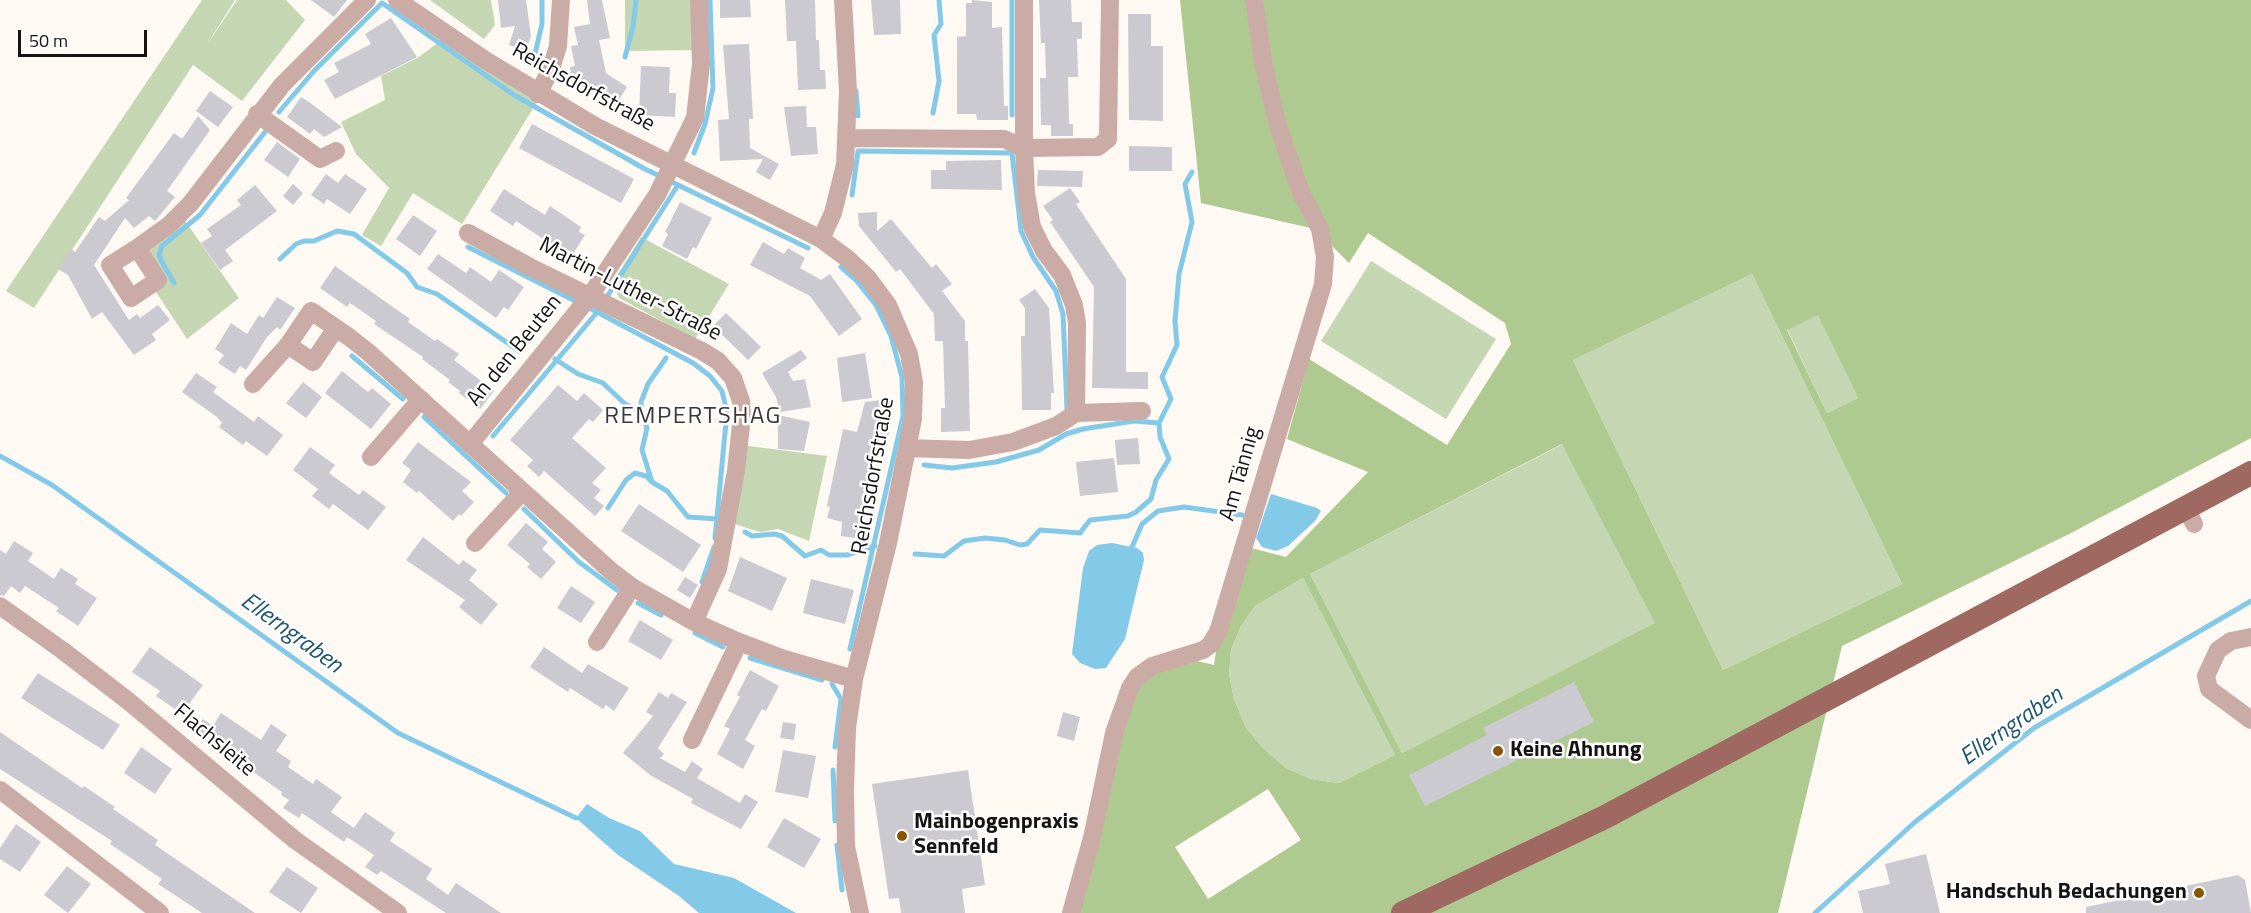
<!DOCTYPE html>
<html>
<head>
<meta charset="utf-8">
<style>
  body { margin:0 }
  #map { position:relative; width:2251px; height:913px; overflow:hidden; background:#fef9f3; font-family:"Titillium Web",sans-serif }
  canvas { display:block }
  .scale { position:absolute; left:18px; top:30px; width:129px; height:27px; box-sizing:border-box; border:3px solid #161412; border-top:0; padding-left:8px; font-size:18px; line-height:21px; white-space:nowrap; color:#161412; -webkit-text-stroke:4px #fff; paint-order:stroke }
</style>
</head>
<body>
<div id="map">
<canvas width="2251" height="913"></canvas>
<div class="scale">50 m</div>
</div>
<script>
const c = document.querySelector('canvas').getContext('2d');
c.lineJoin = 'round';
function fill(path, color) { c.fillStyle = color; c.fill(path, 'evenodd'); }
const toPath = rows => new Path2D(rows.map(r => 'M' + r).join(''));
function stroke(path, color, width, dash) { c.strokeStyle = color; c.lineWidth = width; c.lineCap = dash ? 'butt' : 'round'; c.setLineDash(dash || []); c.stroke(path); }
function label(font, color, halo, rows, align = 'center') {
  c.font = font + ' "Titillium Web",sans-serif'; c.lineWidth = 5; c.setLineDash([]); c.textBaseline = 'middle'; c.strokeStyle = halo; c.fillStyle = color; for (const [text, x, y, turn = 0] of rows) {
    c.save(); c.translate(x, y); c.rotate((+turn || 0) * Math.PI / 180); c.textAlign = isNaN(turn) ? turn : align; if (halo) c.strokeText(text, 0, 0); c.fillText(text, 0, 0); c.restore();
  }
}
const green = toPath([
  [202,0,235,0,206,46,237,0,286,0,305,20,242,101,193,65,34,308,6,291],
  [430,0,491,0,495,25,484,39],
  [625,0,696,0,698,50,625,51],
  [445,37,540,97,462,224,413,193,381,246,362,235,389,188,356,154,341,122,385,100,381,76,419,57],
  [181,215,239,298,187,339,154,289,167,280,145,244],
  [641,237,729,284,695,339,619,298,614,283,616,277],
  [1371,261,1496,339,1446,419,1321,341],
  [1752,274,1902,584,1723,670,1573,360],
  [1818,314,1858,398,1827,413,1787,329],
  [1563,444,1656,623,1402,753,1310,574],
  [741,445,827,456,809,541,778,529,760,532,728,522],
  [1303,578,1395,755,1339,783,1311,779,1286,768,1262,747,1246,728,1234,699,1229,674,1231,650,1241,626,1255,606]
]);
const forest = toPath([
  [1180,0,2251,0,2251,438,2071,533,1842,646,1778,913,1075,913,1131,699,1146,679,1157,672,1197,661,1214,665,1217,645,1251,548,1286,557,1368,472,1287,439,1309,359,1447,445,1511,344,1505,323,1368,233,1349,263,1315,229,1201,203],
  [1752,274,1902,584,1723,670,1573,360],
  [1818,315,1858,398,1827,413,1787,330],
  [1562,444,1655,623,1402,753,1310,574],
  [1303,578,1395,755,1339,783,1311,779,1286,768,1262,747,1246,728,1234,699,1229,674,1231,650,1241,626,1255,606],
  [1268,789,1301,840,1208,899,1175,847]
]);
const water = toPath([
  [1271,494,1317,508,1321,511,1315,521,1288,546,1276,551,1262,547,1256,538],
  [1112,543,1137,548,1143,553,1144,560,1125,639,1106,668,1095,669,1080,663,1072,654,1083,568,1089,551,1097,545],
  [587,804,609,818,640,831,674,864,734,878,796,913,699,913,679,896,618,855,576,818]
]);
const stream = toPath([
  [1012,0,1012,115],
  [625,57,633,27,636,0],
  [534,58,542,24,542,0],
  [856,91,858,116],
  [279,112,314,71,382,3,514,95,645,169,808,248],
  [933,113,939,81,934,35,941,24,939,0],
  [694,153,705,124,713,88,710,0],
  [852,195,858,151,1012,153,1021,231,1033,257,1056,291,1063,314,1067,409],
  [468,247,597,312,693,363,710,376,722,391,727,412,715,538],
  [280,259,296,244,304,241,314,241,337,231,354,234,407,273,417,287,437,294,519,351],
  [841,267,856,280,876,305,891,336,902,377,903,416,850,649],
  [174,283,161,260,159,255,162,246,200,215,265,132],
  [605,300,678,185],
  [352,356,403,399],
  [555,359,578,374,603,383,625,404,641,412,647,428,642,450,652,482,667,491,688,517,717,519],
  [641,412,641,402,648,384,666,358],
  [424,417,506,493],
  [493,436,599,310],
  [0,456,52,485,398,733,576,818],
  [924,465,952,468,996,462,1039,450,1066,434,1083,429,1134,421,1159,423],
  [608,508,626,480,635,473,646,476,652,482],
  [524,509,579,562,617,590],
  [745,532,752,536,774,534,782,536,805,556,821,550,829,555,847,555,875,546],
  [1080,533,1090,520,1128,516,1136,512,1151,499,1156,480,1169,459,1160,437,1159,423,1171,399,1162,377,1177,345,1175,321,1179,274,1192,222,1185,184,1192,172],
  [1132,547,1142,524,1158,511,1184,507,1242,515],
  [915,554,944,556,964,541,985,538,1005,540,1020,545,1027,544,1040,530,1080,533],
  [702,582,714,547],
  [638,603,661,615],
  [695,633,723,647],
  [750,658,822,680],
  [832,684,841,699,835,747],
  [833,770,835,821],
  [837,845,842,890],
  [1815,913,1915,822,2034,728,2251,601]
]);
const building = toPath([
  [311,0,347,0,334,17],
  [498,0,526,0,531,36,526,51,509,45,515,26,501,28],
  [587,0,602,0,610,38,599,40,606,73,627,87,615,106,587,87,574,89,570,67,575,66,571,46,578,45,574,27,590,24],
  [720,0,750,0,751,17,720,18],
  [785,0,815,0,816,40,819,40,820,70,825,70,826,89,798,90,796,41,787,41],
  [871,0,900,0,901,34,874,35],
  [972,0,992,2,992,28,1002,27,1004,106,1008,106,1008,120,977,120,976,114,957,114,957,37,966,36,966,3,972,3],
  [1039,0,1071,0,1072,22,1082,22,1082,39,1077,39,1078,77,1068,77,1069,124,1073,124,1073,136,1051,136,1051,125,1041,125,1040,78,1046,78,1045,43,1041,43],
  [1128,14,1151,14,1151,46,1163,46,1163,121,1129,120],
  [391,18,417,57,335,99,324,80,339,72,334,63,371,44,365,34],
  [749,44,753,119,749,119,750,148,779,164,770,180,756,172,763,159,720,161,718,120,729,119,723,45],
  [641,66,670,67,669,93,676,93,675,117,639,115],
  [210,91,233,107,218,127,196,111],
  [301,97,309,102,342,127,324,137,314,129,310,134,287,117],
  [806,106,807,127,816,127,818,154,791,156,784,107],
  [198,116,210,130,167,191,175,197,155,221,149,216,134,228,125,218,94,265,129,320,137,314,140,318,158,305,170,320,152,334,156,340,134,355,102,312,92,319,68,275,58,269,71,249,75,252,99,217,105,221,129,200,126,198,174,133,182,139],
  [532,124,634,179,621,203,519,148],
  [277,142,300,159,288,177,264,160],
  [1129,146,1172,147,1172,171,1129,171],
  [1001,160,1002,190,931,189,931,170,946,170,946,161],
  [1038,170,1083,171,1082,187,1037,186],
  [326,174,338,183,345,174,367,189,350,214,327,199,324,204,311,195],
  [293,184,303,193,293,205,283,196],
  [255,185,277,211,225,250,233,261,220,270,201,243,212,236,207,229,241,205,237,200],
  [1070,188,1080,202,1076,204,1126,279,1126,372,1148,372,1148,389,1092,388,1094,287,1050,222,1053,220,1043,206],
  [504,189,545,215,550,206,581,227,579,232,585,235,571,257,516,221,513,226,490,211],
  [680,202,712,218,696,249,693,247,687,259,662,246,668,234,665,232],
  [877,212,877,231,891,219,932,268,936,264,952,284,942,291,965,321,965,341,968,341,970,431,941,432,941,408,945,408,943,341,935,341,934,314,900,269,896,272,859,226,858,213],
  [413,215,437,231,420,256,396,239],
  [763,242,784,254,788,248,805,258,800,268,821,280,830,274,862,319,839,336,810,296,750,265],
  [438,254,466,273,470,267,491,282,499,270,524,287,508,310,504,307,496,318,427,269],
  [335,266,410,319,408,322,435,341,437,339,459,354,454,360,494,391,480,409,459,393,460,391,448,382,450,380,422,359,423,357,374,324,376,321,350,303,347,307,320,288],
  [1035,289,1049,308,1054,393,1051,393,1051,410,1022,410,1021,336,1025,336,1025,308,1019,300],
  [277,297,295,308,280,330,277,327,267,337,246,370,240,366,235,374,218,363,224,355,215,349,231,323,247,334,259,315,263,318],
  [726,313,761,347,748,360,713,326],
  [801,350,807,358,788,372,793,381,805,379,811,407,780,412,776,397,762,373],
  [865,353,872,398,842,402,837,358],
  [342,371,368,392,372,388,391,404,371,429,325,393],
  [196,373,217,387,213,392,254,422,258,416,283,435,267,456,246,441,243,445,219,427,222,423,217,417,182,392],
  [303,382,322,397,306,418,286,403],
  [558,385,577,401,584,393,603,410,593,422,589,419,572,438,606,468,592,483,601,490,594,498,604,506,595,516,544,471,539,477,527,466,533,460,510,440],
  [889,399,892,415,888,438,877,435,855,538,841,536,842,522,827,518,830,507,827,506,843,429,857,432,865,402],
  [778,415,810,422,804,451,778,449],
  [1138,438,1140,464,1117,465,1115,440],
  [418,442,471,482,462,491,474,502,461,516,459,514,453,521,419,491,417,493,403,482,411,470,402,463],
  [310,447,335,465,329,473,359,495,363,490,386,507,368,530,333,504,329,509,312,496,318,489,293,470],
  [1114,458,1118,492,1080,496,1076,462],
  [639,504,701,545,683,572,621,531],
  [526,523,548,542,542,549,556,562,541,579,527,567,530,564,507,545],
  [423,537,459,565,463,560,477,570,469,580,498,604,481,625,459,607,465,600,406,560],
  [14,541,33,553,28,561,54,579,61,568,78,579,75,584,97,598,78,626,56,611,59,608,25,586,20,593,11,586,4,596,0,595,0,550,6,554],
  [740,557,787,578,772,611,728,591],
  [685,577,698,585,690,598,677,590],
  [811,579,854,590,845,624,803,613],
  [571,586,595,602,581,623,557,608],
  [640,620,673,640,661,660,628,641],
  [150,647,203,685,189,704,182,700,175,709,156,696,160,691,132,672],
  [544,647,582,673,588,664,629,688,614,711,606,705,603,709,570,688,568,692,530,667],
  [750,670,779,686,766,711,762,709,745,740,755,746,743,769,717,754,730,729,724,726,740,697,737,695],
  [38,673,120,725,103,750,21,698],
  [1574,682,1594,722,1425,806,1409,775,1487,735,1483,728],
  [659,692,668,698,671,693,687,702,658,748,664,754,660,758,685,772,692,761,703,769,697,778,740,803,745,794,758,802,741,829,691,803,693,799,650,775,623,753,653,716,646,712],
  [1063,712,1080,717,1074,741,1057,736],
  [221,713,261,740,271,724,287,735,276,751,291,761,288,767,313,784,316,779,342,797,331,812,354,828,365,812,395,833,390,841,432,869,426,879,448,895,456,883,501,913,446,913,381,871,377,875,365,867,374,855,347,837,344,842,302,813,299,818,283,808,289,800,281,795,282,792,194,731,203,719,213,726],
  [783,722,796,724,794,740,780,738],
  [0,732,82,788,84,786,115,807,113,809,158,840,155,845,255,913,202,913,158,884,162,879,110,844,112,841,0,769],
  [141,747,172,769,155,794,124,773],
  [783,750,816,756,808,798,775,792],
  [968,770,985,885,962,889,965,913,901,913,899,898,889,899,872,784],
  [784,818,821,839,804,868,767,847],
  [16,824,41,842,20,872,0,859,0,848],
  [1926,854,1940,913,1863,913,1858,891,1890,884,1885,864],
  [67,866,91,884,68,913,44,895],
  [287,867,318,888,301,913,269,892],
  [2238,875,2245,880,2251,913,2086,913,2086,907]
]);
const minor = toPath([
  [397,0,485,60,595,126,821,239,848,259,868,278,888,305,909,354,914,382,913,419,888,543,854,679,847,728,845,790,846,846,860,913],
  [1024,0,1024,148,1098,147,1108,139,1110,0],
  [538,94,551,69,558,46,561,0],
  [257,114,320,159,336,151],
  [847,138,1004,139,1024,148,1026,193,1032,227,1044,251,1062,275,1074,305,1077,323,1076,413,1056,426,1013,442,969,450,907,448],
  [468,233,530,267,702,351,718,361,733,378,741,401,742,416,736,471,718,569,694,622],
  [821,239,833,213,845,165,848,91,843,0],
  [137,248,169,225,191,203,282,85,367,0],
  [137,248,158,280,131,298,110,265,137,248],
  [336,328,313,362,288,345,311,311,349,337,368,352,611,571,632,587,694,622,739,642,784,659,854,679],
  [253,384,288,345],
  [1076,413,1142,411],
  [470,444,590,296,657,195,695,118,701,64,699,0],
  [371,457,421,399],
  [2186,508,2194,524],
  [475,543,522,492],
  [0,606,62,650,127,700,295,840,398,913],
  [2251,637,2231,641,2218,650,2206,676,2209,689,2251,720],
  [597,642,632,587],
  [692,740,739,642],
  [0,790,160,913],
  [1071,913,1092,838,1114,733,1130,688,1137,677,1152,666,1203,650,1210,645,1218,632,1323,284,1325,257,1320,229,1301,193,1278,126,1263,62,1254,0]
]);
const major = toPath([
  [1403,913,1605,817,2251,473]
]);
const markers = [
  [1498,751,6,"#850"],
  [902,836,6,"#850"],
  [2199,893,6,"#850"]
];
const streetNames = [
  ["Reichsdorfstraße",583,88,29],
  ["Martin-Luther-Straße",630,290,27],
  ["An den Beuten",515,351,-51],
  ["Am Tännig",1241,474,-74],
  ["Reichsdorfstraße",874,476,-80],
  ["Flachsleite",214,741,40]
];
const poiNames = [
  ["Keine Ahnung",1510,751],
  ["Mainbogenpraxis",914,823],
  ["Sennfeld",914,848],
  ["Handschuh Bedachungen",2187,893,"right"]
];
const neighbourhoodNames = [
  ["REMPERTSHAG",693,417]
];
const waterNames = [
  ["Ellerngraben",291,634,36],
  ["Ellerngraben",2012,727,-35]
];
fill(green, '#c5d7b2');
fill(forest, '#aeca90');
fill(water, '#83cae9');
stroke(stream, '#83cae9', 5);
fill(building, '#cbcad0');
stroke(minor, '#cbaba6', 18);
stroke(major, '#9f6961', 24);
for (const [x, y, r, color] of markers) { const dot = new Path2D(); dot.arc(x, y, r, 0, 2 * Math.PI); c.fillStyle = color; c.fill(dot); stroke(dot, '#fff', 2); }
label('22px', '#161412', '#fff', streetNames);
label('bold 22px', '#161412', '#fff', poiNames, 'left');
c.letterSpacing = '1.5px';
label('24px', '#3b3733', '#fff', neighbourhoodNames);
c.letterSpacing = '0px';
label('italic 24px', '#1e576c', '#fff', waterNames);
</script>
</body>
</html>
